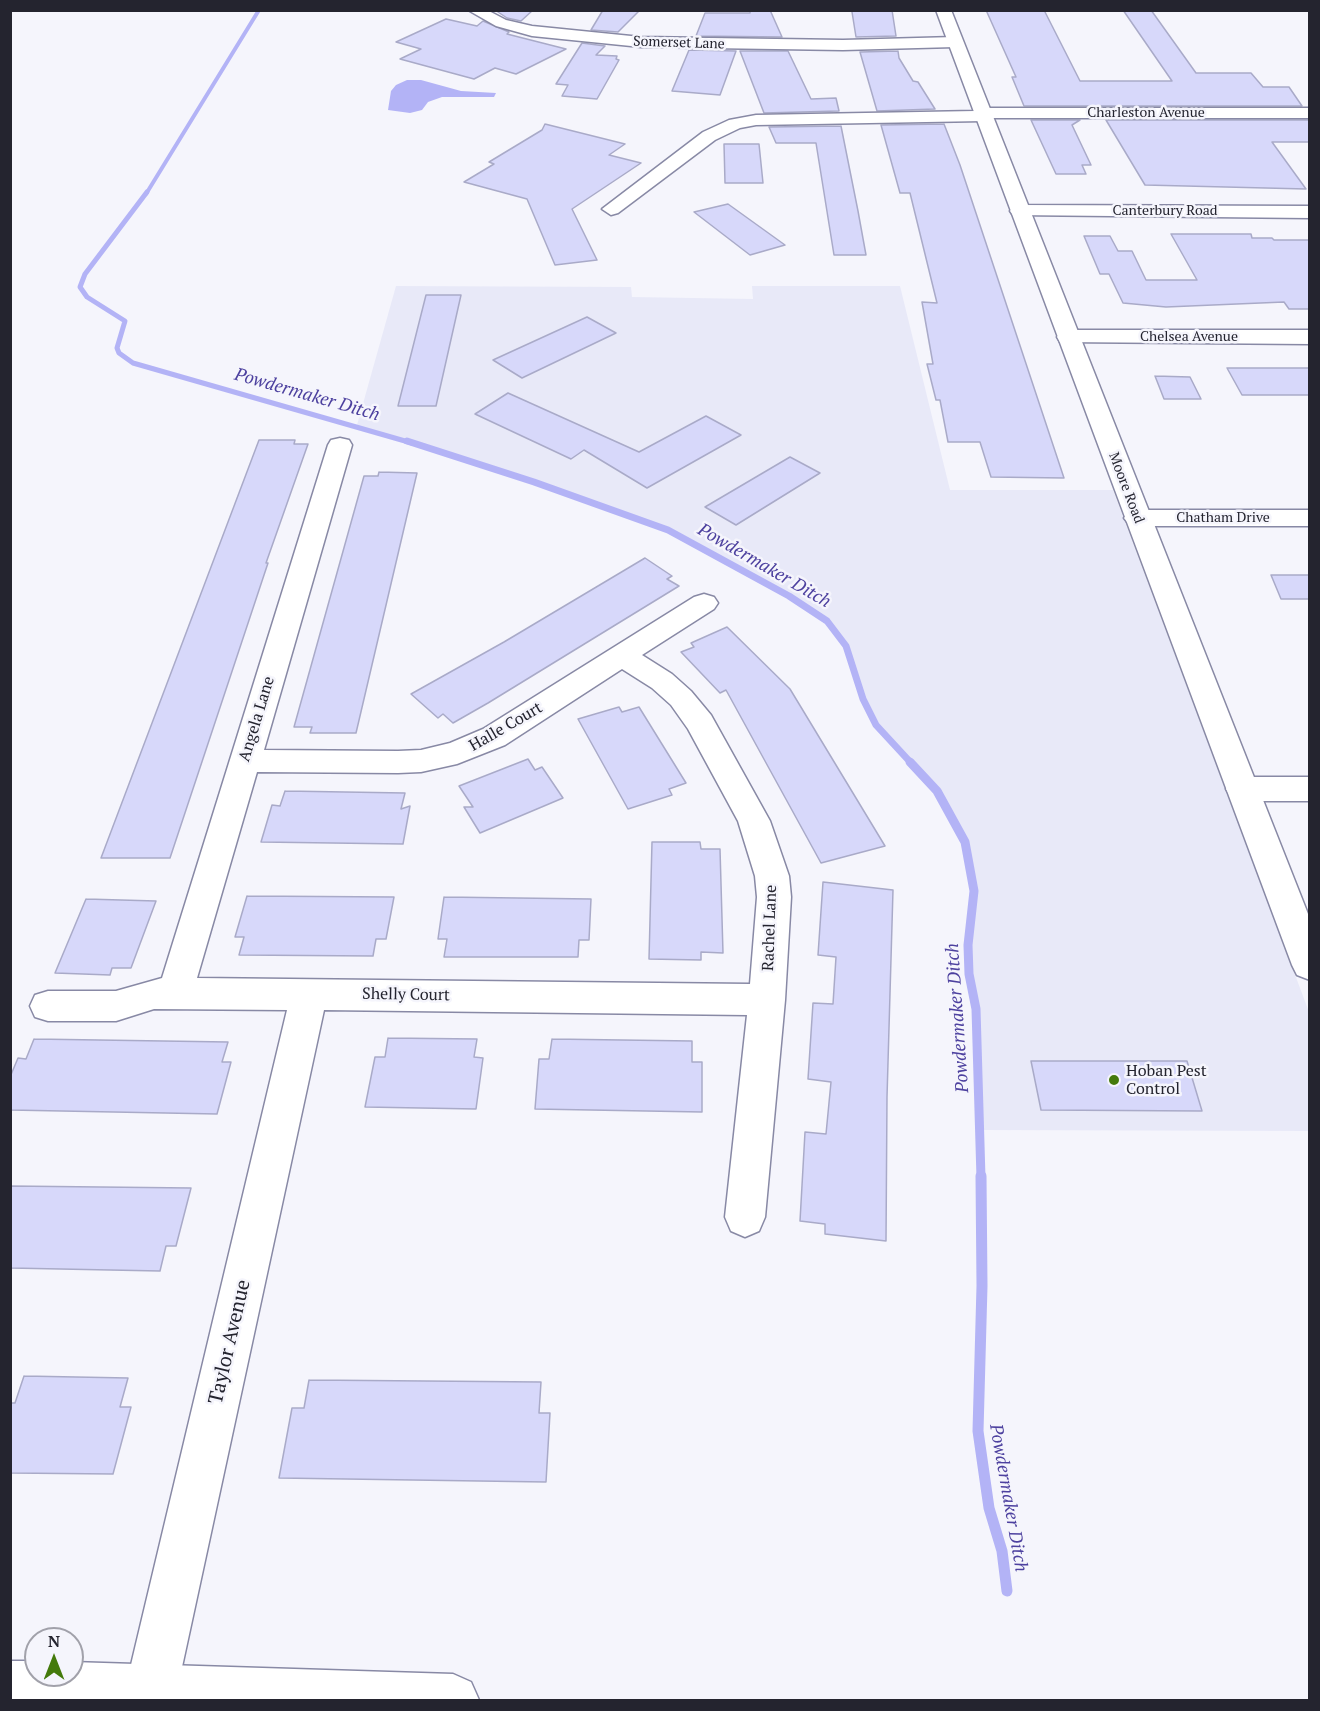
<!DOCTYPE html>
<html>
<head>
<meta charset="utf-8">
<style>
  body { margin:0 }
  #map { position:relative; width:1320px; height:1711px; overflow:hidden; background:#f5f5fc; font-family:"PT Serif",serif }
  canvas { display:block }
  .frame { position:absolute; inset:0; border:12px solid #24242f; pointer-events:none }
  .north { position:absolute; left:24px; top:1627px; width:60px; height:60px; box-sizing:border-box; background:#f5f5fc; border:2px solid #a1a1aa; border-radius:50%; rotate:0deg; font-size:16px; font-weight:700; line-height:24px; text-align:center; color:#24242f }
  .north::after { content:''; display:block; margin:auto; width:21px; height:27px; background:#447a0b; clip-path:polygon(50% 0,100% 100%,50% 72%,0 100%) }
</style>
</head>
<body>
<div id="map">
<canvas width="1320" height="1711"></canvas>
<div class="frame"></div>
<div class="north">N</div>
</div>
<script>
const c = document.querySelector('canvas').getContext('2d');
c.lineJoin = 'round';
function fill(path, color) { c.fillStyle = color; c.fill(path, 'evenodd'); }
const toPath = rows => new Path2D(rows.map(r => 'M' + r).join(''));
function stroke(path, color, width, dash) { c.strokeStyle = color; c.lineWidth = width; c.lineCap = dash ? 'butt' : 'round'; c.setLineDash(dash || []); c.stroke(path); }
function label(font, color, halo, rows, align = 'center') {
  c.font = font + ' "PT Serif",serif'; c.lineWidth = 5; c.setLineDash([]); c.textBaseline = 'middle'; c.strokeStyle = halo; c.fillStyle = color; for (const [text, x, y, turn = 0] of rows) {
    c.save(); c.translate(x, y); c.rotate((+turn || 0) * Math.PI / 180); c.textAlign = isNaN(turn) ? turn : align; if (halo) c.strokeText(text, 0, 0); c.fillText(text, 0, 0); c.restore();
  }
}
const built = toPath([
  [396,286,631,287,632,297,753,299,752,286,900,286,950,490,1113,490,1309,1012,1309,1131,981,1130,976,1009,969,974,968,945,974,891,965,842,937,791,876,725,863,699,846,646,827,621,789,596,668,530,534,482,357,425]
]);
const water = toPath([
  [407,80,421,80,461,91,496,93,494,97,442,97,428,102,422,110,410,113,388,110,391,91,396,85]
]);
const streamFar4 = toPath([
  [146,194,259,10]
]);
const streamFar3 = toPath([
  [147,192,85,274,80,287,87,297,125,321,117,348,119,353,133,363,412,443]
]);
const streamFar2 = toPath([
  [407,441,534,482,668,530,789,596,827,621,846,646,863,699,876,725,912,764]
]);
const streamFar1 = toPath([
  [910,762,937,791,965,842,974,891,968,945,969,974,976,1009,981,1178]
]);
const stream = toPath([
  [981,1176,982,1286,978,1431,989,1508,1002,1551,1007,1591]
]);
const building = toPath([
  [495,10,533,10,521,21,507,18,495,10],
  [603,10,640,10,618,32,591,30,603,10],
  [750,10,770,10,782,37,696,36,705,13,750,13,750,10],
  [855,10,892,10,896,36,856,37,852,12,855,10],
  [986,10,1044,10,1080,81,1172,81,1123,10,1151,10,1196,73,1251,73,1263,87,1289,87,1302,106,1024,106,1012,77,1016,77,986,10],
  [446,19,477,26,483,21,509,32,507,34,566,49,516,74,495,68,474,79,400,59,421,49,396,42,446,19],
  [582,43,605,46,596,55,617,56,616,59,619,60,597,99,562,96,568,85,556,84,582,43],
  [689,50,736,51,720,95,672,91,689,50],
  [740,51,788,51,811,99,836,98,839,111,764,113,740,51],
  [898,51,899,58,913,81,918,82,935,109,877,111,860,52,898,51],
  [1031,120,1080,120,1072,125,1091,165,1082,165,1086,174,1056,174,1031,120],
  [1106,120,1310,120,1310,142,1272,142,1306,189,1145,185,1106,120],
  [545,124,625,144,609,155,641,163,572,209,597,260,555,265,527,199,464,182,494,164,489,162,542,130,545,124],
  [944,124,960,165,1064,478,991,477,980,442,948,442,940,400,936,400,927,364,933,364,922,302,937,303,910,193,900,193,881,125,944,124],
  [841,126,858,211,866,255,834,255,816,143,776,143,769,127,841,126],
  [724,144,759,144,763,183,725,183,724,144],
  [728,204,785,245,750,255,694,212,728,204],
  [1171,234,1251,234,1252,238,1272,238,1274,240,1310,240,1310,309,1289,309,1284,302,1166,307,1123,303,1109,274,1100,274,1084,236,1110,236,1118,251,1132,251,1146,280,1197,280,1171,234],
  [426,295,461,295,436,406,398,406,426,295],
  [587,317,616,333,522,378,493,360,587,317],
  [1227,368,1310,368,1310,395,1242,395,1227,368],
  [1155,376,1190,377,1201,399,1164,399,1155,376],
  [508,393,639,452,706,416,741,435,647,488,584,450,571,459,475,414,508,393],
  [259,440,295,440,294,444,308,444,266,563,268,563,170,858,101,858,259,440],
  [790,457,820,473,736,525,705,507,790,457],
  [379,472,417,473,356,733,310,733,312,727,294,727,364,476,378,476,379,472],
  [645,558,672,576,667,579,679,586,488,703,453,723,443,714,438,718,411,694,504,642,645,558],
  [1271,575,1310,575,1310,599,1281,599,1271,575],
  [727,627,790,689,885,846,821,863,726,690,720,693,681,652,694,647,691,643,727,627],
  [619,707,622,712,639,707,686,783,669,789,672,795,628,809,578,719,619,707],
  [528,759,535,770,542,767,563,798,480,833,464,807,473,807,459,786,528,759],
  [285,791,405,793,401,809,410,806,403,844,261,842,272,805,280,806,285,791],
  [652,842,700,842,701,849,720,849,723,953,701,952,701,960,649,959,652,842],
  [823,882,893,890,887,1097,886,1241,825,1234,825,1224,800,1221,805,1132,826,1134,831,1082,808,1079,813,1003,833,1004,836,957,818,955,823,882],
  [247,896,394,897,386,939,376,939,373,956,239,955,244,937,235,937,247,896],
  [444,897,591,899,589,940,579,940,578,957,444,957,447,939,438,939,444,897],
  [86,899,156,901,131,968,112,968,110,975,55,973,86,899],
  [388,1038,477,1039,474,1057,483,1058,476,1109,365,1107,375,1057,385,1057,388,1038],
  [34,1039,228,1042,222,1062,231,1062,217,1114,10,1110,10,1077,18,1058,26,1059,34,1039],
  [552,1039,692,1041,692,1062,702,1062,702,1112,535,1109,539,1059,549,1059,552,1039],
  [1031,1061,1187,1061,1202,1111,1041,1110,1031,1061],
  [10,1186,191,1188,176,1246,166,1246,160,1271,10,1268,10,1186],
  [24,1376,128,1378,120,1407,131,1407,113,1474,10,1473,10,1403,15,1403,24,1376],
  [309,1380,541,1382,539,1413,550,1413,546,1482,279,1478,292,1408,304,1408,309,1380]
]);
const street = toPath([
  [468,10,487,10,506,20,532,26,641,37,843,40,955,37,963,42,955,47,843,50,641,47,532,36,496,26,468,10],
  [982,108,1310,108,1310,118,990,118,983,121,756,125,740,128,715,140,618,213,611,215,602,209,703,132,729,120,756,115,975,111,982,108],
  [1020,205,1310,206,1310,218,1013,215,1010,211,1013,207,1020,205],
  [1068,330,1310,330,1310,344,1060,342,1057,337,1060,332,1068,330],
  [340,438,349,440,352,445,264,750,398,751,421,750,450,743,483,729,694,597,704,594,714,597,718,603,714,609,642,655,672,674,691,691,711,715,770,821,789,876,791,897,785,1000,765,1217,759,1231,745,1237,731,1231,725,1217,747,1015,324,1010,177,1690,172,1700,130,1700,125,1690,287,1010,154,1009,116,1021,48,1021,35,1017,30,1006,35,995,48,991,116,991,162,978,328,445,331,440,340,438],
  [622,669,652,688,671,705,688,729,738,821,755,876,757,897,750,984,197,978,257,772,398,773,421,772,457,764,505,745,622,669],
  [1137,510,1310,510,1310,526,1137,526,1128,523,1124,518,1128,513,1137,510],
  [1242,777,1310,777,1310,801,1242,801,1231,797,1226,789,1231,781,1242,777]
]);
const secondary = toPath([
  [936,10,951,10,1310,919,1310,980,1297,975,1292,965,936,10],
  [10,1661,36,1661,36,1675,72,1675,72,1662,453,1674,471,1682,479,1700,10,1700,10,1661]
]);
const markers = [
  [1114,1080,6,"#447a0b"]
];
const farStreetnames = [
  ["Somerset Lane",679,43,2],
  ["Charleston Avenue",1146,113],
  ["Canterbury Road",1165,211],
  ["Chelsea Avenue",1189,337],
  ["Moore Road",1126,488,69],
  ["Chatham Drive",1223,518]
];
const streetNames = [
  ["Angela Lane",257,719,-73],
  ["Halle Court",506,727,-30],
  ["Rachel Lane",770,928,-88],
  ["Shelly Court",406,995,1]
];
const poiNames = [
  ["Hoban Pest",1126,1071],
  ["Control",1126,1089]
];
const waterNames = [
  ["Powdermaker Ditch",307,395,16],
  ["Powdermaker Ditch",764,566,30],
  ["Powdermaker Ditch",958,1018,-94],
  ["Powdermaker Ditch",1008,1498,80]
];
const nearStreetnames = [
  ["Taylor Avenue",230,1342,-77]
];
fill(built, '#e8e9f8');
fill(water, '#b3b3f6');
stroke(streamFar4, '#b3b3f6', 4);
stroke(streamFar3, '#b3b3f6', 5);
stroke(streamFar2, '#b3b3f6', 7);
stroke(streamFar1, '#b3b3f6', 9);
stroke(stream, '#b3b3f6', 11);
fill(building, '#d7d8fa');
stroke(building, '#a9aac8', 1.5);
stroke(street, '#8889a5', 3);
stroke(secondary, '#8889a5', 3);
fill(street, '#fff');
fill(secondary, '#fff');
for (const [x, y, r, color] of markers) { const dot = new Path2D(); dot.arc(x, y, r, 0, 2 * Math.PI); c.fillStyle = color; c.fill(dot); stroke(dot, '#f5f5fc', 2); }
label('14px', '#24242f', '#f5f5fc', farStreetnames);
label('16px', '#24242f', '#f5f5fc', streetNames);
label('16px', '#24242f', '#f5f5fc', poiNames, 'left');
label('italic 18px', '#4d419f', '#f5f5fc', waterNames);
label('20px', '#24242f', '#f5f5fc', nearStreetnames);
</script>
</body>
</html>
